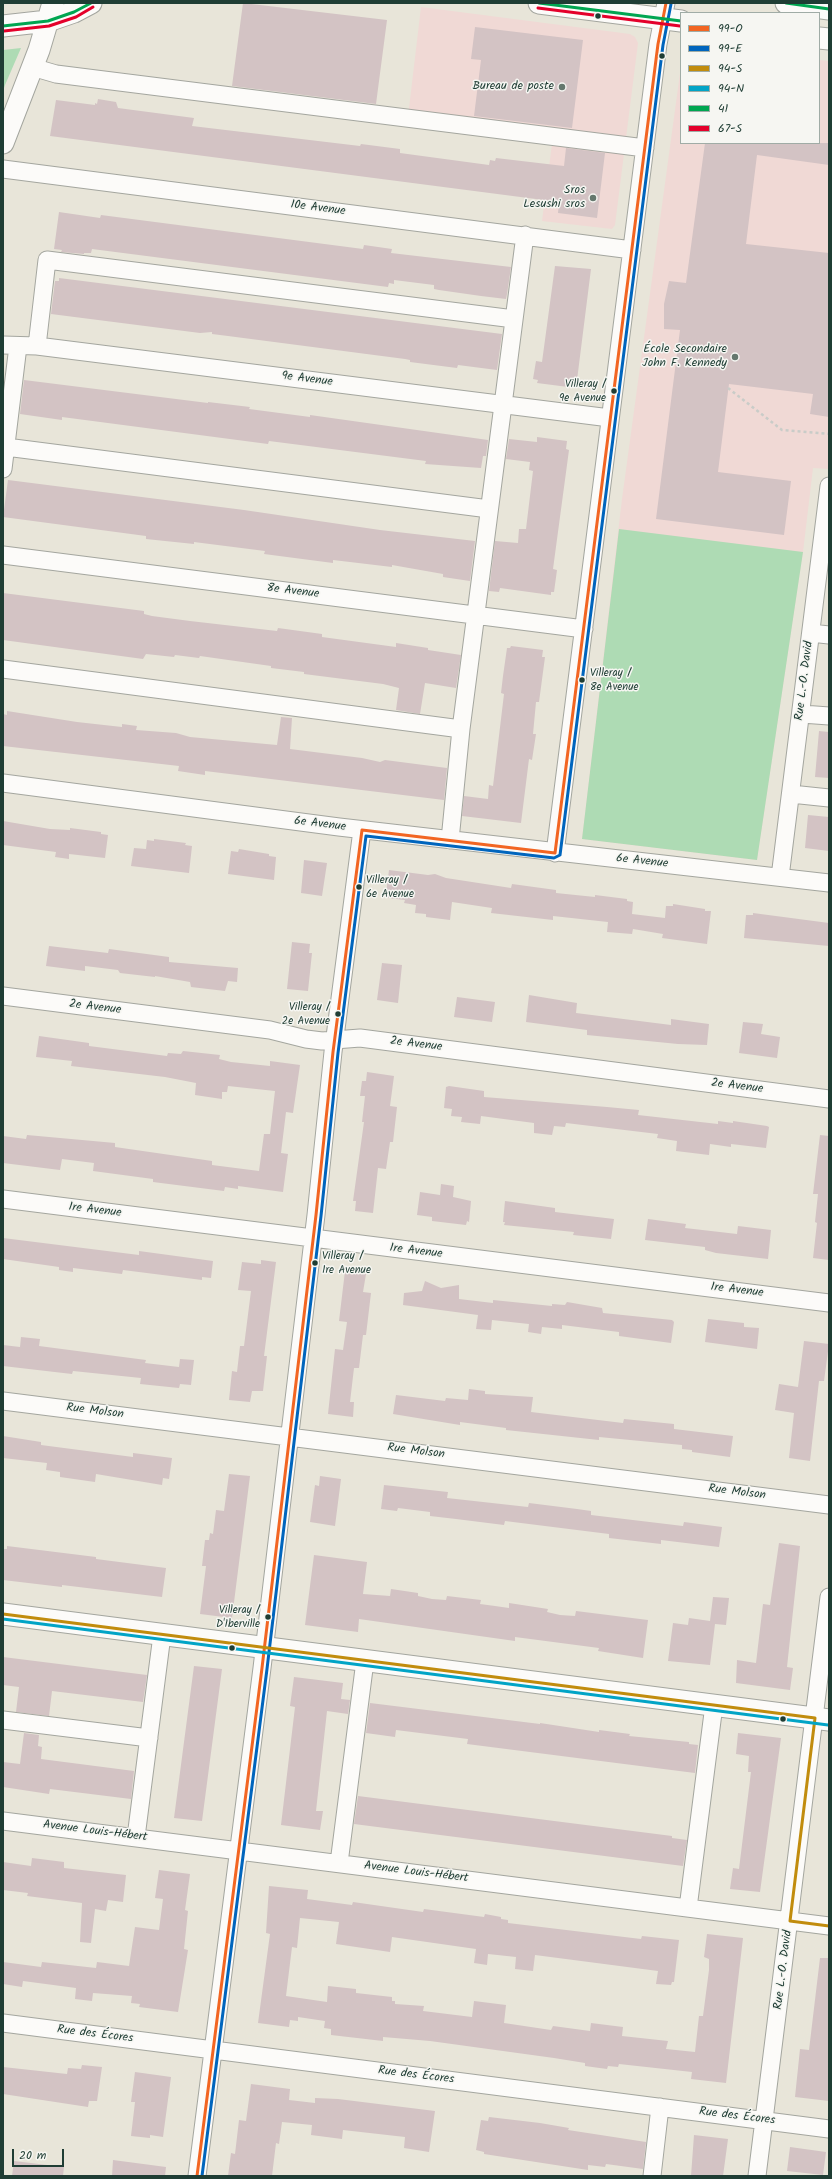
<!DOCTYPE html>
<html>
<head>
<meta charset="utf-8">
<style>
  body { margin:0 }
  #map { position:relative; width:832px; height:2179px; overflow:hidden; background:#e8e5d9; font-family:Kalam,sans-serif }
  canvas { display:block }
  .frame { position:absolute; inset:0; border:4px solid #1f3d34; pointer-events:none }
  .legend { position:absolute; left:680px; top:12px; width:140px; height:132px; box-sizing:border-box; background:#f6f6f2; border:1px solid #a0aca6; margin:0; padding:5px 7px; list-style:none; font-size:12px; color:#1f3d34 }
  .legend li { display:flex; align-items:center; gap:8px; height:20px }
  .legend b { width:20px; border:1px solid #a0aca6 }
  .scale { position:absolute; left:12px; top:2149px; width:52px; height:18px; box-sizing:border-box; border:2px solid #1f3d34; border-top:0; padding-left:5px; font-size:12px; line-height:14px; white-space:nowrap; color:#1f3d34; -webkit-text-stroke:3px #f6f6f2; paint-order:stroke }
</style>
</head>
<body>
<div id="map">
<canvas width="832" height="2179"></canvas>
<div class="frame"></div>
<ul class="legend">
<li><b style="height:5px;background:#f26522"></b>99-O</li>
<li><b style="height:5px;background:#0065bd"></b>99-E</li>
<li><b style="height:5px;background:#c18c0d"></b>94-S</li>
<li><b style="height:5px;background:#02a4c6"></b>94-N</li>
<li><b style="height:5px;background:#00a651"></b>41</li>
<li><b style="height:5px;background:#e4002b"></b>67-S</li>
</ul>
<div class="scale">20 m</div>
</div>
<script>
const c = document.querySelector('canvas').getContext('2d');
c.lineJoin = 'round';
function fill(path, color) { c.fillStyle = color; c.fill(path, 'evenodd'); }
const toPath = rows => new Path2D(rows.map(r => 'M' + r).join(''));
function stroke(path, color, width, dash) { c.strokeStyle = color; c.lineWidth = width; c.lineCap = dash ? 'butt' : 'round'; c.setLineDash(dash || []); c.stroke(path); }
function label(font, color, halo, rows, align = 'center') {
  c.font = font + ' Kalam,sans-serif'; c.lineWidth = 3; c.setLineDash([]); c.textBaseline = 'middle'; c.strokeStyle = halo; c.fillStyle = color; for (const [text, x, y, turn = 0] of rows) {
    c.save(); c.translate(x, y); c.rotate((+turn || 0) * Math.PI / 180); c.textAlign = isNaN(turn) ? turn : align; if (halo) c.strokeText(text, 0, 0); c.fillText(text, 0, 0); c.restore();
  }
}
const built = toPath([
  [421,7,630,34,635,37,638,43,615,225,612,229,542,221,552,144,407,125],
  [819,60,829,61,829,469,813,468,803,552,757,860,582,839,622,499,681,66,681,143,819,143]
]);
const green = toPath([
  [21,48,5,85,3,91,3,50],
  [619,529,803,552,757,860,582,839]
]);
const building = toPath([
  [243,3,387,20,376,104,232,86],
  [475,27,583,40,572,128,474,116,481,60,471,59],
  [98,99,116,102,118,108,194,118,192,126,360,146,361,144,400,149,400,153,489,165,490,160,495,161,496,158,564,166,566,148,605,153,597,218,558,213,559,202,50,136,56,100,95,105,95,103,97,104],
  [705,143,829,143,829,165,757,155,746,244,829,253,829,417,810,414,813,394,729,384,718,472,791,481,784,535,656,519,680,330,664,329,664,304,669,281,686,283],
  [59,212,100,218,101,215,363,249,364,245,392,249,391,253,511,267,507,294,506,299,481,296,439,290,434,289,434,285,394,280,394,284,389,283,388,287,92,249,91,253,84,253,84,254,61,252,62,250,54,249],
  [555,266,591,269,576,388,537,383,538,380,533,379,536,361,542,362],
  [59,278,502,334,497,370,458,365,457,368,410,362,410,360,405,359,228,336,212,334,212,332,200,333,51,314,55,281,59,281],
  [24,380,208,403,208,402,250,407,249,409,310,417,310,415,488,440,486,456,483,456,481,468,425,464,426,461,269,441,268,444,62,417,62,420,20,414],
  [537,437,567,441,566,449,569,450,553,569,557,570,554,592,551,592,551,595,500,588,499,592,489,591,495,541,518,543,519,529,526,529,533,471,529,470,530,462,506,459,509,439,537,442],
  [8,480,244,510,380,530,475,541,470,581,443,577,443,574,392,565,392,567,333,560,333,563,264,554,265,551,194,542,194,544,165,541,146,539,146,536,3,517],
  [3,593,144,611,144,614,152,616,190,621,277,631,278,628,322,634,322,637,396,647,396,643,428,648,428,650,461,655,456,688,425,683,420,714,396,710,399,688,383,684,304,674,304,672,271,668,271,666,200,656,199,658,175,655,174,657,146,654,143,659,3,640],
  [511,646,543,650,542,657,545,657,539,702,536,702,533,734,536,734,532,760,529,759,521,823,462,816,464,796,488,799,489,785,493,786,504,694,501,693,503,676,507,648,510,648],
  [7,711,77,722,122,727,122,724,137,726,136,730,176,733,190,737,277,745,281,717,292,718,290,749,362,758,380,762,385,760,447,768,444,800,205,771,205,775,178,771,179,766,3,746,3,714,7,715],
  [819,731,829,732,829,778,815,777],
  [808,815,829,817,829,851,805,848],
  [3,821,50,829,70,830,70,828,101,832,101,834,108,835,105,858,69,854,69,859,55,857,56,852,3,845],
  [154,839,186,843,185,845,192,846,189,873,131,866,134,848,146,849,147,840,154,841],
  [239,849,269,854,269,856,276,857,274,880,228,874,231,851,238,852],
  [304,860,327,863,322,896,301,893],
  [389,870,428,875,435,874,446,878,511,888,512,884,556,890,556,893,595,897,595,895,627,899,627,901,633,902,632,914,665,918,666,906,673,906,673,904,705,909,705,911,711,911,707,944,662,938,663,934,633,929,632,934,607,932,608,922,553,916,553,920,491,913,492,908,452,902,450,920,426,917,426,914,415,913,416,905,404,903,405,900,388,898,388,894,386,894],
  [753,913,829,923,829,946,744,938,746,915,753,915],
  [292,942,310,944,309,953,312,953,308,991,287,989],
  [49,946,108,953,109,949,169,957,169,962,238,968,237,982,228,981,225,991,191,987,190,982,155,976,155,977,120,973,118,970,85,966,85,971,46,966],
  [382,963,402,965,398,1003,377,1000],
  [529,995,577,1003,576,1013,671,1025,671,1019,709,1024,707,1045,678,1044,587,1035,587,1030,526,1022],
  [457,997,495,1002,492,1022,454,1017],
  [743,1022,763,1024,761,1034,780,1037,777,1058,739,1053],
  [39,1036,89,1043,89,1046,167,1056,168,1053,181,1054,183,1051,220,1055,219,1059,231,1062,270,1066,270,1061,300,1065,293,1113,286,1112,281,1153,288,1154,283,1192,238,1186,238,1189,225,1187,224,1191,153,1182,153,1179,93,1171,94,1163,62,1159,60,1170,3,1163,3,1136,26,1139,27,1135,115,1143,115,1147,212,1161,212,1165,259,1171,264,1134,270,1134,275,1091,228,1086,227,1092,222,1092,222,1099,195,1095,196,1083,165,1077,71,1066,72,1061,36,1057],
  [367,1072,394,1076,390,1106,397,1107,393,1142,390,1142,386,1169,378,1168,373,1213,355,1211,356,1201,353,1201,364,1122,362,1122,365,1096,360,1096,362,1081,366,1081],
  [449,1086,484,1091,484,1097,607,1107,639,1110,638,1115,718,1124,718,1121,733,1123,733,1121,767,1126,769,1127,766,1148,731,1144,731,1147,710,1144,709,1155,676,1151,677,1141,657,1138,658,1134,566,1123,565,1127,554,1126,552,1135,534,1133,534,1123,481,1116,480,1124,461,1122,462,1117,451,1116,452,1109,444,1108,446,1087],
  [820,1135,829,1136,829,1260,813,1258,817,1223,815,1222,818,1194,813,1194],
  [441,1184,454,1186,453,1197,471,1201,469,1222,467,1221,466,1225,432,1221,432,1217,417,1215,420,1192,440,1195],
  [505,1201,555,1208,555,1212,614,1219,611,1239,573,1235,574,1232,504,1225,505,1222,503,1222],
  [648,1219,686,1224,685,1228,737,1234,738,1226,771,1230,768,1259,716,1253,705,1250,705,1247,645,1240],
  [3,1238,139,1255,139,1251,213,1261,211,1278,202,1277,202,1280,123,1270,122,1274,73,1268,73,1272,59,1270,59,1267,3,1259],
  [261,1260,276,1262,264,1356,267,1356,263,1391,252,1391,250,1402,229,1400,232,1371,237,1372,240,1346,244,1346,251,1291,238,1290,242,1262,261,1264],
  [345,1271,366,1274,363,1292,371,1293,366,1335,363,1335,359,1368,354,1368,350,1402,354,1402,353,1417,328,1414,335,1349,343,1350,347,1322,339,1321],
  [425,1281,441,1288,459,1285,459,1299,493,1303,493,1300,552,1306,552,1304,565,1305,567,1302,602,1308,603,1313,672,1320,674,1322,671,1343,619,1336,619,1332,562,1325,562,1329,542,1327,541,1334,528,1332,529,1324,492,1320,491,1330,476,1329,478,1315,403,1305,404,1293,422,1291],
  [708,1319,744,1323,744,1327,759,1328,757,1349,705,1342],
  [21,1337,40,1339,39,1346,146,1360,145,1363,179,1367,180,1359,194,1360,191,1385,180,1384,179,1388,140,1384,141,1378,73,1371,72,1374,3,1366,3,1345,20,1347],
  [804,1341,829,1344,824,1381,819,1381,810,1461,789,1458,794,1413,775,1410,779,1384,798,1387],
  [469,1389,485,1391,485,1394,533,1397,531,1412,623,1423,624,1419,674,1424,674,1429,733,1436,730,1457,692,1452,692,1450,682,1449,682,1445,599,1437,599,1440,506,1430,506,1428,460,1422,460,1425,393,1414,396,1395,445,1401,446,1398,468,1400],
  [3,1436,41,1442,41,1445,133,1457,133,1453,172,1458,169,1479,163,1478,162,1485,96,1474,95,1482,60,1477,60,1472,46,1470,47,1463,3,1458],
  [229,1474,250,1476,232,1618,200,1614,206,1566,202,1566,205,1540,209,1540,210,1533,213,1534,216,1510,224,1511],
  [320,1476,341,1479,335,1526,310,1522,315,1485,319,1486],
  [384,1485,448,1492,447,1498,528,1507,529,1503,577,1509,591,1511,591,1515,683,1526,684,1522,722,1527,719,1547,661,1540,661,1544,609,1538,609,1534,505,1521,504,1525,456,1519,430,1516,430,1512,398,1508,397,1511,381,1509],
  [779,1543,800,1546,787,1667,793,1668,790,1690,736,1683,737,1660,756,1663,763,1604,770,1605],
  [7,1546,96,1557,96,1559,166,1568,162,1597,62,1585,62,1587,3,1580,3,1549,7,1549],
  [314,1555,367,1562,363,1594,390,1596,391,1589,418,1593,418,1596,432,1599,446,1600,447,1596,481,1600,480,1604,495,1606,509,1608,509,1603,548,1609,547,1612,560,1615,575,1616,576,1611,648,1620,643,1658,598,1651,599,1648,515,1637,515,1641,359,1619,358,1632,305,1625],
  [713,1597,729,1598,726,1625,715,1624,710,1665,668,1661,673,1623,688,1625,689,1618,710,1621],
  [3,1657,147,1675,143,1702,52,1691,49,1716,16,1712,19,1687,3,1685],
  [194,1666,222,1669,202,1821,174,1818],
  [294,1677,343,1683,341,1699,350,1700,348,1714,327,1711,316,1811,323,1811,320,1830,281,1825,295,1707,290,1706],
  [370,1703,540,1724,540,1723,599,1732,599,1730,630,1734,629,1736,689,1742,689,1744,698,1745,695,1773,467,1744,468,1739,396,1730,395,1737,366,1733],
  [24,1733,39,1735,38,1746,42,1747,41,1759,134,1771,131,1799,50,1789,49,1794,3,1787,3,1762,20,1764],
  [738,1733,781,1738,760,1892,730,1889,733,1868,739,1869,751,1772,748,1772,749,1756,736,1754],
  [358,1796,672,1836,672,1838,687,1840,683,1866,354,1824],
  [32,1858,64,1862,64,1868,126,1875,123,1902,108,1900,106,1911,95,1909,91,1943,80,1942,82,1903,27,1896,28,1893,3,1890,3,1862,31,1866],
  [159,1870,190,1874,185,1910,188,1911,184,1949,188,1950,178,2012,139,2007,140,2004,131,2003,132,1996,93,1993,92,2001,75,1999,76,1988,23,1981,22,1987,3,1984,3,1962,41,1967,42,1962,96,1968,97,1962,129,1966,135,1927,159,1930,163,1899,155,1898],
  [269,1886,308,1890,307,1899,352,1905,353,1902,423,1912,424,1909,484,1917,485,1914,501,1917,501,1919,508,1920,508,1923,641,1939,642,1936,679,1940,674,1982,672,1982,671,1985,656,1984,658,1971,535,1955,533,1971,515,1969,516,1957,488,1954,487,1965,474,1963,476,1949,392,1937,390,1952,336,1944,339,1922,300,1918,297,1948,292,1947,286,1996,327,2002,328,1986,356,1989,356,1993,392,1997,392,2001,395,2001,395,2004,424,2006,423,2011,472,2017,474,2001,506,2005,504,2023,551,2030,553,2026,590,2031,591,2023,623,2027,622,2036,668,2041,666,2049,695,2052,699,2016,703,2016,709,1970,709,1959,704,1957,707,1934,743,1938,726,2083,691,2079,692,2072,619,2064,618,2067,608,2066,607,2069,585,2066,585,2063,554,2058,430,2041,383,2037,383,2041,331,2035,331,2029,324,2028,325,2021,298,2017,298,2021,290,2020,289,2027,258,2023,270,1934,266,1933],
  [820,1958,829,1958,829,2101,795,2097,800,2049,809,2050],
  [82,2065,102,2067,97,2101,89,2101,88,2107,3,2094,3,2067,67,2074,68,2068,81,2069],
  [135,2072,171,2077,163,2137,150,2135,150,2138,131,2136,135,2102,131,2102],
  [251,2084,290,2089,289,2100,315,2103,315,2098,338,2099,435,2111,429,2152,404,2148,405,2137,343,2130,342,2139,311,2135,312,2125,282,2122,279,2144,276,2143,272,2176,228,2176,231,2153,235,2154,239,2120,246,2121],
  [489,2117,540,2123,569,2128,568,2130,646,2142,643,2169,606,2164,605,2167,588,2165,588,2170,484,2154,484,2152,476,2150,481,2120,488,2121],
  [694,2135,728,2139,723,2176,691,2176],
  [790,2147,826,2152,823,2175,787,2171],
  [113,2160,166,2167,165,2176,112,2176],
  [14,2161,64,2167,63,2176,12,2176]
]);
const path = toPath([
  [728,388,782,430,829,434]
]);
const minor = toPath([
  [32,67,56,74,645,148],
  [3,169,632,250],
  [3,345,37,346,610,418],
  [37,346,47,260,514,319],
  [6,447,489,509],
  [3,469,18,346],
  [3,555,584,629],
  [811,633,829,635],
  [3,669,461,729],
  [802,714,829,716],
  [3,783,339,827,829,883],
  [791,794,829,798],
  [450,840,461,729,525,235],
  [555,853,658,44,666,3],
  [780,877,829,486],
  [3,996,270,1030,306,1039,322,1041,360,1038,829,1099],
  [3,1199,829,1303],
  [3,1401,829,1505],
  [3,1720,149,1738],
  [3,1821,829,1926],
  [136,1837,162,1635],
  [339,1863,365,1661],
  [688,1908,714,1705],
  [3,2023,829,2129],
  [197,2176,262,1668,316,1215,333,1052,362,830],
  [652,2176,660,2107],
  [757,2176,829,1597]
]);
const major = toPath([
  [539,3,681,21],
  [786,3,829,9],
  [3,26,48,21,74,12,91,3],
  [819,38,829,39],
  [3,143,39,50,53,3],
  [3,1614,829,1720]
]);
const bus1 = toPath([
  [197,2176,262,1668,316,1215,333,1052,362,830,555,853,658,44,666,3]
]);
const bus2 = toPath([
  [202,2176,267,1669,321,1216,338,1053,366,836,554,858,560,855,663,45,671,4]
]);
const bus3 = toPath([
  [3,1614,815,1718,790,1921,829,1926]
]);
const bus4 = toPath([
  [3,1619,828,1725]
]);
const bus5 = toPath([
  [539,3,681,21],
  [786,3,829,9],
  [3,26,48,21,74,12,91,3]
]);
const bus6 = toPath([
  [538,8,680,26],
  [4,31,49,26,76,17,93,7]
]);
const markers = [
  [598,16,3.5,"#1f3d34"],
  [662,56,3.5,"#1f3d34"],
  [562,87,4,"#65786e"],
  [593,198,4,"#65786e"],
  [735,357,4,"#65786e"],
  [614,391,3.5,"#1f3d34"],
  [582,680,3.5,"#1f3d34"],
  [359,887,3.5,"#1f3d34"],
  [338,1014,3.5,"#1f3d34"],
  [315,1263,3.5,"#1f3d34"],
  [268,1617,3.5,"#1f3d34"],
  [232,1648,3.5,"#1f3d34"],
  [783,1719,3.5,"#1f3d34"]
];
const busNames = [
  ["Villeray /",606,385],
  ["9e Avenue",606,399],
  ["Villeray /",590,674,"left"],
  ["8e Avenue",590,688,"left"],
  ["Villeray /",366,881,"left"],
  ["6e Avenue",366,895,"left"],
  ["Villeray /",330,1008],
  ["2e Avenue",330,1022],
  ["Villeray /",322,1257,"left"],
  ["1re Avenue",322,1271,"left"],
  ["Villeray /",260,1611],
  ["D'Iberville",260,1625]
];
const poiNames = [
  ["Bureau de poste",554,87],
  ["Sros",585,191],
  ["Lesushi sros",585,205],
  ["École Secondaire",727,350],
  ["John F. Kennedy",727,364]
];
const streetNames = [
  ["10e Avenue",318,209,7],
  ["9e Avenue",307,380,7],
  ["8e Avenue",293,592,7],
  ["Rue L.-O. David",805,681,-83],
  ["6e Avenue",320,825,7],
  ["6e Avenue",642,862,6],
  ["2e Avenue",95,1008,7],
  ["2e Avenue",416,1045,7],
  ["2e Avenue",737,1087,7],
  ["1re Avenue",95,1211,7],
  ["1re Avenue",416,1252,7],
  ["1re Avenue",737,1291,7],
  ["Rue Molson",95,1412,7],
  ["Rue Molson",416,1452,7],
  ["Rue Molson",737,1493,7],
  ["Avenue Louis-Hébert",95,1832,7],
  ["Avenue Louis-Hébert",416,1873,7],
  ["Rue L.-O. David",784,1970,-83],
  ["Rue des Écores",95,2035,7],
  ["Rue des Écores",416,2076,7],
  ["Rue des Écores",737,2117,7]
];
fill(built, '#f0d9d5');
fill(green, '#aedbb4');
fill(building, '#d3c3c4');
stroke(minor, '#a4a69f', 19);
stroke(major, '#a4a69f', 23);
stroke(path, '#c9ccc8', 2.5, [3, 3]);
stroke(minor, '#fcfbf9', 17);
stroke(major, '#fcfbf9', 21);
stroke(bus1, '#f26522', 3);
stroke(bus2, '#0065bd', 3);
stroke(bus3, '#c18c0d', 3);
stroke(bus4, '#02a4c6', 3);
stroke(bus5, '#00a651', 3);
stroke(bus6, '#e4002b', 3);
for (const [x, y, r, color] of markers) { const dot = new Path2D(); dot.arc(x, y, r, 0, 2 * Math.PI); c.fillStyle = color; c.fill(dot); stroke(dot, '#f6f6f2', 1.5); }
label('11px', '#1f3d34', '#f6f6f2', busNames, 'right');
label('12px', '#1f3d34', '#f6f6f2', poiNames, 'right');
label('12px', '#1f3d34', '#f6f6f2', streetNames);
</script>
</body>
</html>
